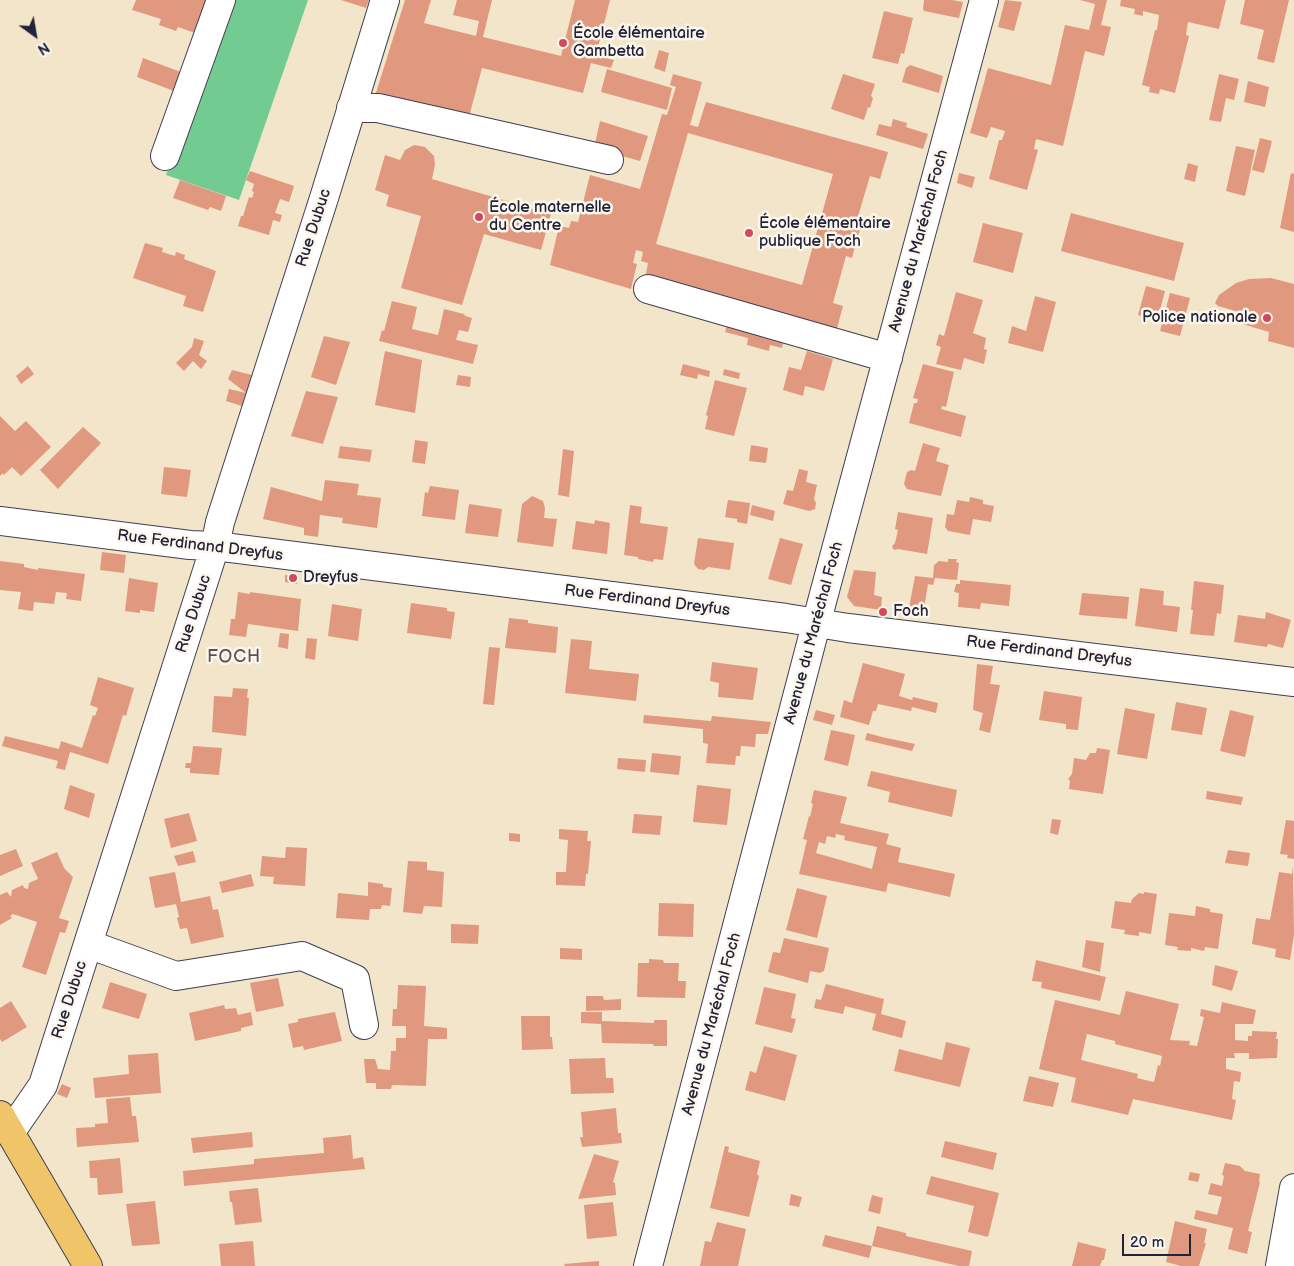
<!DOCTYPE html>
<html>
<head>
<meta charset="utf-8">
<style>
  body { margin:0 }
  #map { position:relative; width:1294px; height:1266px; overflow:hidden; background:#f3e5c9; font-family:"Balsamiq Sans",sans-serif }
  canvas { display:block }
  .north { position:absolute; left:10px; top:10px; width:50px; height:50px; -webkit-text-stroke:4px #fbf7ec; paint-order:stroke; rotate:148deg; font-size:14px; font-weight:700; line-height:20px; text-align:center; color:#22223b }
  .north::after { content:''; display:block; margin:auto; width:18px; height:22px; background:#22223b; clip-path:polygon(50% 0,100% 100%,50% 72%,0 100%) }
  .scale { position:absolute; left:1122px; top:1234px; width:69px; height:22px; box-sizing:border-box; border:2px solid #22223b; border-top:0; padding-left:6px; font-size:15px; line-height:18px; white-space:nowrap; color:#22223b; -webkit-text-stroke:4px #fbf7ec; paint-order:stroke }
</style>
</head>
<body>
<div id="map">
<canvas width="1294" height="1266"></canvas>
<div class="north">N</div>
<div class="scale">20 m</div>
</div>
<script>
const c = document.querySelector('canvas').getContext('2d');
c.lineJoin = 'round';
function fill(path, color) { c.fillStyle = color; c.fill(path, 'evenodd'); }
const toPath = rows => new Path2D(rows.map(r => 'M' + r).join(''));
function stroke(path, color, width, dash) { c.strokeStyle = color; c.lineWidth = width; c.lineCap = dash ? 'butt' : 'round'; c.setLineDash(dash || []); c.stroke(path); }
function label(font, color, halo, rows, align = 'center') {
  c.font = font + ' "Balsamiq Sans",sans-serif'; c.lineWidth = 5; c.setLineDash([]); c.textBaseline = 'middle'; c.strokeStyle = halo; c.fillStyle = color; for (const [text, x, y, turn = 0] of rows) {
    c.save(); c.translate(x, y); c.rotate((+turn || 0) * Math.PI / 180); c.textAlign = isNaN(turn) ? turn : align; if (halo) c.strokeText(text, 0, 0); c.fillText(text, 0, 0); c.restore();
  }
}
const green = toPath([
  [227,0,308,0,239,200,166,175]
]);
const building = toPath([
  [136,0,206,0,195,33,178,27,176,31,159,25,161,19,132,10],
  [341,0,369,0,366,8],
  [405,0,431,0,424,23,476,36,479,21,453,15,457,0,492,0,483,37,561,56,575,0,610,0,596,55,614,60,611,68,591,63,583,93,482,68,469,117,375,96],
  [924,0,952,0,963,2,959,18,924,11,923,9],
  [1005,0,1022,2,1014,31,998,27],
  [1080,0,1107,0,1101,25,1111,27,1104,56,1085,51,1063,146,1036,139,1034,149,1038,150,1027,190,989,179,999,140,1002,140,1005,131,991,127,987,138,970,133,988,68,1051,85,1065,25,1089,30,1095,4],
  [1121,0,1226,0,1219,29,1188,22,1186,35,1189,36,1175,93,1160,89,1159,94,1149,92,1150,87,1142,85,1155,30,1157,30,1159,15,1143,11,1143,16,1134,14,1135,9,1120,6],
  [1245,0,1289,0,1274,63,1257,59,1264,30,1240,24],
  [884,11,913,18,904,54,901,53,898,64,872,58],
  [659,50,669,53,665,72,654,68],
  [143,58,181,72,174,91,137,77],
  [910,65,943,76,939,93,902,82,906,68],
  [607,69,672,88,667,110,601,92],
  [673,74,702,82,690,125,698,127,706,102,888,152,880,179,870,176,856,223,861,225,852,258,846,256,833,303,843,306,836,332,655,280,656,277,646,274,648,263,641,261,643,252,636,250,633,263,637,264,631,289,550,265,559,226,569,228,571,221,578,222,590,175,640,189,662,114,667,115,676,87,670,85],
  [688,133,833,174,802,285,656,244],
  [843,74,875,84,871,96,873,98,870,108,868,107,864,120,831,109],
  [1219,74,1239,79,1234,100,1226,98,1221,122,1209,120],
  [1248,81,1269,87,1265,107,1244,102],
  [893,119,907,123,906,127,928,134,923,149,876,135,879,124,891,127],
  [600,121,648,136,640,161,594,148],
  [1260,138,1272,141,1264,173,1252,170],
  [414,145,425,147,434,156,435,165,432,179,551,214,541,250,484,234,462,305,401,288,421,216,386,206,389,195,375,190,385,155,400,160,405,150],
  [1236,146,1255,150,1245,196,1226,191],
  [1188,163,1198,166,1195,182,1184,179],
  [250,171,294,186,289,202,280,199,275,213,282,215,280,222,273,220,269,235,238,226,241,216,243,216,249,197,252,198,254,192,252,191,254,184,246,180],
  [959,173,975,177,972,188,957,183],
  [1291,173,1294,174,1294,232,1280,228],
  [180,180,226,196,221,211,210,207,208,210,173,198],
  [1071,213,1184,243,1174,281,1061,251],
  [983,223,1023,233,1013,273,973,262],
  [145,243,163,248,162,252,175,256,176,252,185,255,184,259,216,271,203,312,183,306,186,296,133,278],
  [1271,278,1294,284,1294,348,1268,341,1269,332,1239,323,1242,313,1218,306,1215,303,1219,295,1236,283,1249,279],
  [1146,286,1165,291,1157,321,1138,315],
  [956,292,983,300,973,333,986,338,984,349,987,350,984,364,964,358,961,370,936,364,941,347,936,345,939,334,944,336],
  [1170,293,1190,298,1180,336,1160,331],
  [1035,296,1056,302,1043,352,1008,343,1012,326,1026,331],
  [392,301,417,307,412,329,438,335,444,309,464,314,465,316,472,318,468,332,459,330,456,340,478,345,473,364,379,341,382,330,384,331],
  [729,317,785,333,782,348,770,345,769,351,747,345,748,338,725,332],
  [324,336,350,342,336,385,311,377],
  [194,338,204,341,199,355,207,361,201,369,193,361,184,371,176,363,192,347],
  [385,351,422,360,415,413,375,405],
  [807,351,833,359,824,391,805,386,803,396,783,390,789,367,801,370],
  [683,364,710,371,709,377,698,374,697,379,680,375],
  [923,364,954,372,946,407,942,406,941,409,966,416,961,437,909,423,914,403,917,403,918,399,913,398],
  [28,366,34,374,21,384,16,376],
  [724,369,740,373,739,379,723,375],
  [232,370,252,375,246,393,242,406,226,401,229,389,246,393,228,379],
  [458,375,471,377,470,387,456,385],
  [715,380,747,388,734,436,705,429,708,416,706,415],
  [306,391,338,397,323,444,291,436],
  [0,416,15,431,26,421,51,447,21,476,12,467,4,475,3,473,0,476],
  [83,427,101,443,58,489,40,470],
  [415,440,428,442,425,464,412,462],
  [923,443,940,448,936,461,949,465,941,496,907,489,904,484,907,472,911,470,915,471],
  [751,445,768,448,766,463,749,461],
  [340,446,372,450,370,462,338,458],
  [563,449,574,451,569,497,558,495],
  [164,467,191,470,187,497,161,494],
  [799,469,808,471,806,482,817,485,814,499,816,503,815,509,809,511,783,504,787,490,793,491],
  [325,480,359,484,357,495,381,498,377,528,342,523,343,518,320,515,318,537,304,535,304,528,263,519,271,487,322,501],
  [430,486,459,490,455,520,422,516,425,492,428,493],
  [532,496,543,501,545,508,544,518,557,519,553,547,517,542,522,504],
  [970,497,983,500,983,504,994,506,991,522,973,519,970,535,948,531,945,527,947,514,954,515,957,500,969,502],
  [728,500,750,503,747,524,737,522,737,519,725,517],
  [469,504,502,509,498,537,465,533],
  [630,505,642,507,640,523,668,527,663,560,654,559,653,562,638,559,638,557,624,555],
  [752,505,775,511,773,521,750,515],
  [898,512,933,518,927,554,898,549,894,550,893,549,892,546,895,543,898,530,895,529],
  [595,520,610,523,607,554,572,549,576,521,594,524],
  [698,538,734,543,730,570,708,567,704,570,698,569,694,564],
  [780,538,803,544,791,585,768,579],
  [102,552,126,555,124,573,100,570],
  [948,559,957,559,956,562,959,563,957,580,935,578,933,585,928,584,923,615,908,613,915,576,933,578,934,565,939,561,948,562],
  [0,561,24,564,24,567,38,570,38,568,85,574,81,601,66,599,67,593,56,592,54,604,34,602,33,611,18,609,21,592,0,590],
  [854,570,876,572,874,595,882,597,881,610,854,606,847,597],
  [285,575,298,576,297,584,285,582],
  [129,578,158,583,154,612,140,610,140,613,125,611],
  [960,580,1011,585,1009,606,981,603,980,609,958,607,959,593,954,592,956,584,960,584],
  [1194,581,1224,585,1221,614,1217,613,1214,636,1190,634,1193,610,1191,610],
  [1140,588,1164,591,1163,605,1180,607,1177,632,1135,626],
  [238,592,250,594,250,592,301,599,298,631,248,624,246,637,229,635,231,619,235,619],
  [1082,593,1129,597,1127,619,1079,615],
  [411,603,447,608,447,611,455,612,451,639,407,633],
  [332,604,362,609,358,641,328,636],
  [1266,612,1291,620,1283,648,1268,644,1267,647,1234,642,1238,615,1265,619],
  [509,618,528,620,528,623,558,627,556,653,505,648],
  [280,633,289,634,288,649,278,647],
  [307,638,317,639,315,660,305,658],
  [571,639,592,641,589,669,639,674,636,701,565,693],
  [489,647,500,648,494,705,483,704],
  [712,662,758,668,753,700,718,697,719,683,710,681],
  [863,663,905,674,899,696,912,700,913,697,938,703,936,713,912,707,911,711,878,704,876,711,873,711,869,725,840,717,844,700,852,703],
  [977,664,993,666,990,684,1000,685,990,733,979,730,983,713,973,710],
  [98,677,134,688,126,716,123,715,108,764,70,752,65,770,56,768,58,761,2,746,5,736,59,749,61,741,82,748,93,715,95,716,98,708,90,705],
  [233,688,248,689,247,698,249,698,246,736,212,732,214,696,232,697],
  [1044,691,1082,697,1078,730,1066,729,1066,724,1039,720],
  [1176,702,1207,708,1202,735,1171,730],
  [1125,708,1155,714,1147,759,1117,754],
  [816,710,835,715,832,725,813,720],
  [1230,710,1254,716,1245,757,1220,751],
  [644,715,711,721,712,716,771,722,768,734,756,734,755,747,741,746,740,756,736,756,735,765,706,763,708,744,703,743,703,729,643,723],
  [831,730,855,735,848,766,824,760],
  [867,733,882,737,915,744,912,751,865,740],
  [193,746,222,748,219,775,190,773,190,768,185,768,186,763,191,763],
  [1097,748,1110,750,1103,794,1069,789,1070,781,1068,779,1072,774,1074,758,1086,760,1090,753,1096,753],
  [652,753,681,756,679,775,650,772],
  [618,758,646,760,645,772,617,769],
  [871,771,957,790,952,817,888,802,890,792,867,786],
  [70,785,95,794,89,818,64,809],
  [697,785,731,789,727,825,693,822],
  [814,790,847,797,840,823,889,834,886,844,901,848,898,862,955,874,950,897,888,883,886,892,799,874,807,840,803,839,809,816,810,817,813,804,811,803],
  [836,834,845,836,844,840,877,847,872,869,816,853,819,842,825,844,827,836,835,838],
  [1207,791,1230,795,1243,797,1241,805,1206,799],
  [189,813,197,841,171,848,164,819],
  [634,814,662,816,660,835,632,833],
  [1052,819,1061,820,1058,835,1050,833],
  [1286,820,1294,821,1294,859,1287,858,1288,855,1280,854],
  [559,829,588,831,587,841,591,841,588,874,586,874,585,886,556,885,556,872,566,872,568,840,559,839],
  [509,833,520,834,520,842,509,841],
  [286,847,307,848,305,886,273,884,274,877,260,876,262,856,285,858],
  [16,849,23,866,0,876,0,855],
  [1228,850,1250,853,1248,866,1225,863],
  [193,851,196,862,178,866,174,856],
  [57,852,64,868,73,877,59,918,69,921,65,933,60,932,46,975,22,967,37,922,13,914,10,916,12,918,0,925,0,895,7,892,11,897,12,890,23,885,24,888,28,889,29,883,38,879,31,863],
  [408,861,427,862,427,870,444,872,442,907,424,906,422,914,403,912],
  [1293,866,1294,935,1290,960,1275,957,1276,949,1252,944,1256,918,1270,920,1279,872,1292,874],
  [175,872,181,902,210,896,213,910,218,909,224,937,191,944,187,928,180,929,177,918,179,917,176,904,155,908,149,877],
  [251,874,254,886,222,893,219,882],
  [368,882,383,884,383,887,392,888,390,906,382,905,381,909,370,909,369,920,336,918,338,893,368,896],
  [797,888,827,896,817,938,786,930],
  [1144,892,1157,894,1151,934,1139,932,1139,936,1124,934,1125,930,1111,928,1115,901,1131,903,1132,899,1139,893,1144,894],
  [659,903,694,904,693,937,658,936],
  [1196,906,1210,909,1210,912,1223,914,1218,949,1205,947,1204,951,1191,948,1191,951,1177,950,1178,947,1165,945,1169,913,1195,916],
  [451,924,479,925,478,944,451,943],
  [784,938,829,948,824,971,820,973,810,971,808,983,768,972,773,952,780,953],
  [1086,940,1104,943,1100,972,1082,967],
  [560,948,582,949,582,960,560,959],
  [649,959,663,960,664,963,679,963,678,981,686,981,685,998,637,997,638,963,649,963],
  [1036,960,1106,977,1100,1001,1041,988,1042,982,1032,981],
  [1215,965,1238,971,1232,991,1212,985],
  [278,978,284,1006,256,1012,250,983],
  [110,982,147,994,139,1019,102,1008],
  [826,984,884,999,881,1014,906,1021,902,1038,872,1030,876,1014,845,1006,843,1014,814,1008,816,999,821,1000],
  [398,985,426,986,424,1026,447,1028,447,1039,428,1039,426,1086,392,1085,391,1089,376,1089,376,1083,366,1083,364,1059,375,1059,378,1069,390,1070,391,1051,396,1051,396,1038,406,1038,406,1026,392,1026,393,1009,397,1009],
  [764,987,796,994,791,1018,796,1019,792,1033,755,1024],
  [1126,991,1179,1004,1170,1040,1190,1041,1189,1045,1197,1046,1204,1017,1200,1016,1201,1009,1220,1013,1222,1002,1256,1010,1253,1024,1235,1024,1235,1040,1248,1041,1248,1036,1252,1036,1252,1031,1277,1032,1276,1039,1278,1039,1277,1058,1249,1059,1249,1053,1234,1053,1235,1058,1226,1058,1226,1069,1241,1072,1240,1082,1234,1081,1232,1099,1236,1100,1232,1120,1133,1099,1128,1115,1071,1102,1076,1078,1039,1069,1055,1000,1120,1015],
  [1087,1034,1115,1041,1115,1044,1162,1056,1160,1066,1158,1065,1154,1082,1137,1078,1138,1074,1081,1060],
  [586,996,603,996,604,1000,621,999,621,1010,586,1011],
  [11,1001,27,1027,2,1042,0,1039,0,1008],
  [224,1005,225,1009,236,1008,238,1015,251,1012,253,1025,241,1028,241,1031,195,1041,189,1013],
  [335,1012,342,1041,304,1050,303,1046,293,1048,288,1024,298,1022,298,1019],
  [581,1012,602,1012,602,1021,654,1023,654,1020,667,1020,667,1046,654,1046,653,1044,602,1043,601,1024,581,1023],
  [521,1016,550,1016,550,1037,552,1037,553,1049,522,1050],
  [946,1042,970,1048,960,1087,894,1071,899,1049,942,1060],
  [764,1046,797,1055,785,1101,745,1090,750,1071,756,1073],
  [158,1053,161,1093,95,1098,93,1078,129,1074,128,1055],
  [605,1058,606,1078,613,1078,614,1093,571,1094,569,1059],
  [1029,1076,1059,1083,1053,1107,1023,1101],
  [62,1084,71,1088,67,1098,57,1094],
  [130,1097,132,1116,136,1116,139,1142,77,1147,76,1128,95,1127,95,1124,108,1123,106,1099],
  [616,1108,618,1133,621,1133,622,1143,582,1147,580,1137,583,1137,581,1112],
  [252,1132,253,1147,193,1153,191,1138],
  [351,1135,353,1159,363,1157,365,1169,184,1186,183,1171,254,1164,254,1159,324,1153,323,1138],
  [945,1141,997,1153,993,1170,941,1157],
  [725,1146,729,1147,728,1152,760,1161,757,1174,759,1176,749,1217,710,1208],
  [594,1154,619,1161,613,1182,615,1183,616,1195,578,1199],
  [120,1158,123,1193,98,1195,97,1178,90,1178,89,1161],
  [1225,1163,1240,1166,1245,1171,1260,1174,1259,1182,1260,1182,1248,1231,1252,1232,1247,1254,1228,1249,1233,1228,1194,1219,1196,1210,1217,1215,1222,1197,1208,1194,1211,1183,1222,1186,1224,1176,1222,1175],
  [1190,1172,1200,1174,1198,1182,1188,1180],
  [931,1176,999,1193,988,1237,968,1232,974,1206,926,1194],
  [258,1188,262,1222,235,1225,232,1202,230,1202,229,1191],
  [791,1194,802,1197,799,1207,789,1205],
  [872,1195,883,1198,880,1214,868,1211],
  [155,1201,160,1244,132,1246,126,1204],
  [613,1202,617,1236,587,1239,584,1205],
  [1175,1221,1207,1229,1204,1243,1206,1243,1199,1266,1181,1266,1166,1262],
  [717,1222,746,1229,738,1266,700,1266,705,1241,711,1242],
  [877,1226,906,1233,906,1236,972,1251,969,1266,959,1266,872,1246],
  [825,1235,872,1246,869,1258,822,1246],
  [253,1241,255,1266,221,1266,219,1244],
  [1078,1242,1106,1249,1104,1260,1102,1260,1100,1266,1072,1266],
  [599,1261,599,1266,565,1266,564,1264]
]);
const minor = toPath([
  [351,108,378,108,609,160],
  [165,156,221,0],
  [648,289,888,358],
  [0,521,190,545,215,546,786,618,848,628,1294,682],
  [88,944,176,976,302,956,355,979,364,1025],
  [10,1133,43,1085,215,546,220,522,324,198,385,0],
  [648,1266,824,594,984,0],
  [1280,1266,1294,1188]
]);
const major = toPath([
  [0,1115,88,1266]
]);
const markers = [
  [563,43,5,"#d1495b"],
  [479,217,5,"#d1495b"],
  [749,233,5,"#d1495b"],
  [1267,318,5,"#d1495b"],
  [293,578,5,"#d1495b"],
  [883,612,5,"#d1495b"]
];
const poiNames = [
  ["École élémentaire",573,34],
  ["Gambetta",573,52],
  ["École maternelle",489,208],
  ["du Centre",489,226],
  ["École élémentaire",759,224],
  ["publique Foch",759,242],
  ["Police nationale",1257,318,"right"],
  ["Dreyfus",303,578],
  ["Foch",893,612]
];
const streetNames = [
  ["Rue Dubuc",314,228,-72],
  ["Avenue du Maréchal Foch",919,241,-75],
  ["Rue Ferdinand Dreyfus",200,546,7],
  ["Rue Ferdinand Dreyfus",647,601,7],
  ["Rue Dubuc",194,614,-72],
  ["Avenue du Maréchal Foch",814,633,-75],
  ["Rue Ferdinand Dreyfus",1049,652,7],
  ["Rue Dubuc",70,1000,-72],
  ["Avenue du Maréchal Foch",712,1024,-75]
];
const neighbourhoodNames = [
  ["FOCH",234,657]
];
fill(green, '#72cc92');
fill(building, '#e0997f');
stroke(minor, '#413f50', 30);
stroke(major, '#413f50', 30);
stroke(minor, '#fff', 28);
stroke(major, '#f0c469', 28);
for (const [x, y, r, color] of markers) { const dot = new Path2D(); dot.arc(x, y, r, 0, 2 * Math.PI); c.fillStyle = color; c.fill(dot); stroke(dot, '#fbf7ec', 2); }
label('16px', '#22223b', '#fbf7ec', poiNames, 'left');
label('16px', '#22223b', '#fbf7ec', streetNames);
c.letterSpacing = '1px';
label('18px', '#644c53', '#fbf7ec', neighbourhoodNames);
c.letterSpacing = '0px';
</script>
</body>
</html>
